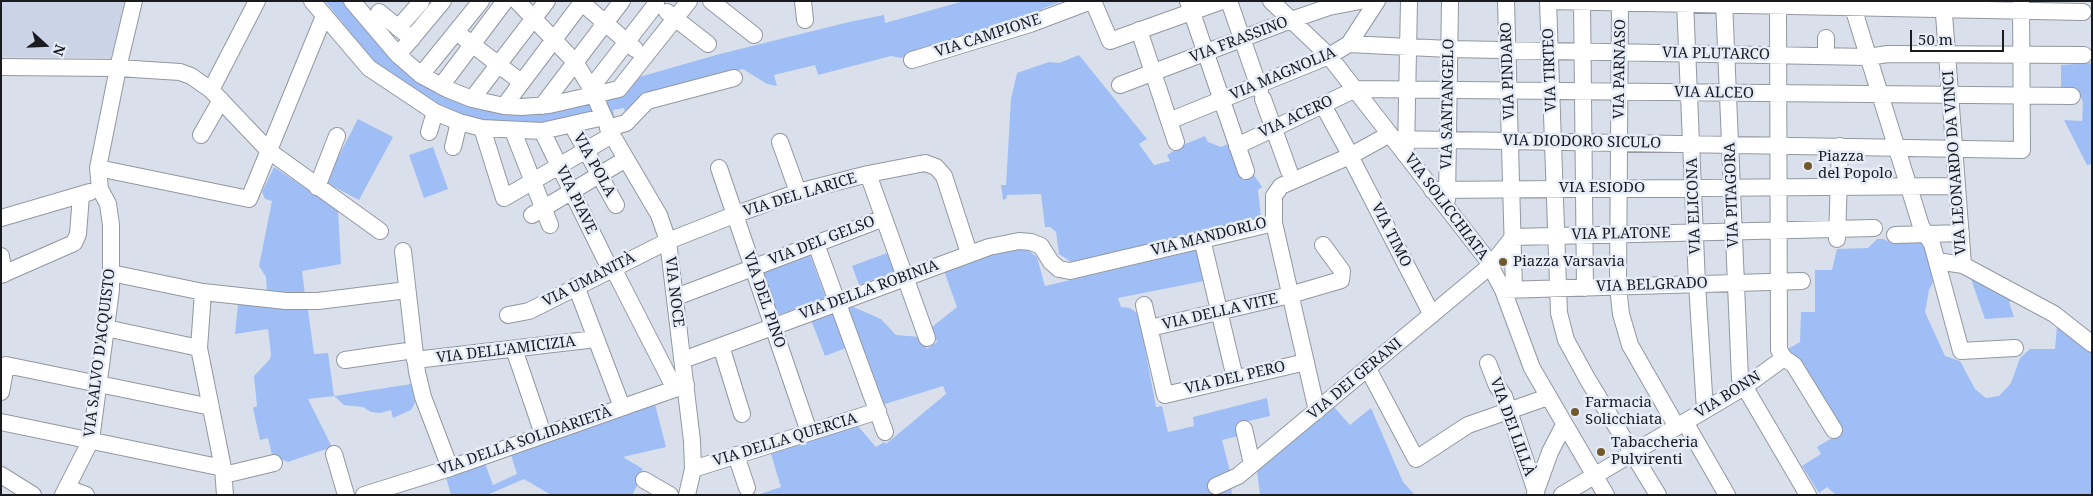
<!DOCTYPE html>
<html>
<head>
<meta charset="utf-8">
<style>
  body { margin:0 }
  #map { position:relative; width:2093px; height:496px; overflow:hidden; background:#dae0eb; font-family:"Noto Serif",serif }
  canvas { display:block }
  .frame { position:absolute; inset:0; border:2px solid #191b1f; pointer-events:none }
  .north { position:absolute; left:20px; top:20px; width:50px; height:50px; -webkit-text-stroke:4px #e7edf8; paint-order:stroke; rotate:110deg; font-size:14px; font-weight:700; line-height:20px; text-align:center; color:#191b1f }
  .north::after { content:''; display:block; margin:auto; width:18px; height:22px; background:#191b1f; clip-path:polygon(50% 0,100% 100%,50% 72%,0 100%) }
  .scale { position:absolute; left:1910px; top:30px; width:94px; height:22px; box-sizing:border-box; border:2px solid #191b1f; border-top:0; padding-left:6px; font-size:15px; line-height:18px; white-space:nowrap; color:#191b1f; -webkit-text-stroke:4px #e7edf8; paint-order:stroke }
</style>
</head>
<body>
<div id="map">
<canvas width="2093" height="496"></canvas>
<div class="frame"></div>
<div class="north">N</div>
<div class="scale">50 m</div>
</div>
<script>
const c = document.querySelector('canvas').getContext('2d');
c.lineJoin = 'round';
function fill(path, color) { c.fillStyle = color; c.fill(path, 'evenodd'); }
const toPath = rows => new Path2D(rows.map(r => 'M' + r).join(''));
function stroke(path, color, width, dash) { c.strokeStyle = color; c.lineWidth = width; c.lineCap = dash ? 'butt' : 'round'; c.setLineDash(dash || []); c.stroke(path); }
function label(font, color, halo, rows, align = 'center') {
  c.font = font + ' "Noto Serif",serif'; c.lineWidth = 5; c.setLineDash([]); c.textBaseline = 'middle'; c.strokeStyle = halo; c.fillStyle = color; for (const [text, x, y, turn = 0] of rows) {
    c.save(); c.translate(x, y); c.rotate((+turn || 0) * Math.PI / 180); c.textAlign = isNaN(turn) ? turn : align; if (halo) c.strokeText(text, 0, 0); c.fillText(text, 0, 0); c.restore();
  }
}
const built = toPath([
  [1,1,125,1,111,58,1,57]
]);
const green = toPath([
  [325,1,348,1,402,62,477,103,592,99,597,115,531,127,459,117,413,93,373,61],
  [964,1,1062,1,1044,8,1026,19,901,58,891,56,818,75,815,65,774,75,777,86,767,84,743,69,707,79,626,116,624,108,613,110,615,121,610,122,601,98,636,78,716,55,849,22,884,15,885,23],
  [1079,55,1147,139,1139,144,1154,165,1170,161,1167,155,1185,144,1205,136,1208,142,1221,147,1228,144,1243,180,1254,175,1262,187,1258,190,1261,218,1071,262,1059,254,1056,232,1050,227,1045,227,1041,194,1007,195,1006,199,1003,200,1001,185,1006,185,1011,99,1017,73,1049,62,1059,63],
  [2092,63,2092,164,2087,165,2064,120,2082,121,2083,103,2080,95,2075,91,2061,89,2061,65],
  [358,119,393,137,359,200,325,182],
  [433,147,448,189,424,198,409,155],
  [274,167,338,210,341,264,302,271,305,295,267,292,266,277,259,266,272,201,265,199,262,192],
  [1877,239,1883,239,1893,243,1925,242,1936,276,1929,290,1925,312,1945,356,1960,361,1975,389,1986,398,1999,396,2011,383,2020,358,2030,349,2055,349,2057,326,2092,349,2092,495,1836,495,1827,487,1819,493,1802,466,1821,454,1817,447,1842,432,1795,359,1786,350,1800,342,1801,312,1815,312,1815,270,1832,270,1837,249,1868,248],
  [1018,250,1028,250,1037,257,1045,286,1197,250,1204,281,1118,298,1121,307,1130,308,1137,313,1145,334,1144,343,1156,407,1162,406,1168,432,1194,426,1193,417,1267,398,1270,416,1236,424,1239,436,1222,440,1230,471,1232,495,757,495,781,487,771,454,857,425,876,447,884,442,886,444,946,394,943,386,882,405,848,307,851,306,881,319,896,335,920,337,927,349,937,342,932,327,957,307,944,271,984,255],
  [887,253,895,272,859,285,852,266],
  [810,255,826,298,778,315,762,272],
  [1971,279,2012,301,2009,302,2014,317,1985,319],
  [238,304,308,310,314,354,328,353,334,396,411,384,415,403,411,410,393,418,391,410,380,413,371,412,363,407,344,405,334,396,308,399,332,447,288,462,272,455,268,438,260,440,253,408,257,406,254,376,270,359,271,354,268,329,235,334],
  [833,312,846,348,825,356,811,320],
  [655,404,666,447,623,457,643,469,635,482,638,484,632,495,551,495,524,479,487,495,451,495,446,477,485,463,493,485,517,474,511,455],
  [1334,407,1350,425,1371,408,1403,482,1415,495,1260,495,1257,471]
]);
const minor = toPath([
  [312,1,369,68,435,112,459,122,482,128,542,131,604,117],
  [352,1,398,55,421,75,447,89,472,99,504,106,521,107,549,105,619,89,689,1],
  [517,1,575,62,591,88,612,135,659,215,668,241,692,441,693,469,687,495],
  [580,1,635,49],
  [711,1,754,35],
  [803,1,805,20],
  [1093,1,1110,41,1222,1],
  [1188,1,1246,171],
  [1229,1,1260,90],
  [1271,1,1329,56,1486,258,1503,290,1532,368,1606,495],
  [1506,1,1514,290],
  [1548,1,2083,12],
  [1548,1,1559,313,1566,340,1588,380,1658,495],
  [1582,1,1585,288],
  [1620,1,1618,287,1621,314,1630,345,1677,427],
  [1685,1,1697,284,1705,410],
  [1724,1,1740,379,1808,495],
  [1778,1,1779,350,1784,358,1794,365,1834,430],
  [1851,1,1921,226,1932,244,1961,351,2015,348],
  [1943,1,1963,265],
  [379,12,412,39],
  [667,12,708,44],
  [398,28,421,2],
  [1139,30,1176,142],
  [464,38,521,82],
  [1349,44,1449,49,1868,57,1888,54,2084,55],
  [398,55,443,1],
  [1826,56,1826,38],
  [912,60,1030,24,1091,1],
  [1,67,118,68,180,72,191,76,211,90,269,151,380,231],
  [421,75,481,1],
  [1120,85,1291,20,1329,7,1360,1],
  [441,86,505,1],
  [591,88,656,4],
  [211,90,257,1],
  [472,99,547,1],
  [1263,99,1289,171],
  [1323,105,1347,149],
  [504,106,583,1],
  [542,106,622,1],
  [1169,121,1329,56,1349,44,1377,1],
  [572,125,616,205],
  [482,128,504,198,612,135],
  [608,128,626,123,647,101,734,78],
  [513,131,550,225],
  [542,131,610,269],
  [429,132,435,112],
  [201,135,221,100],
  [1394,139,2022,150,2021,1],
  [780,142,798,192],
  [1237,146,1356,89,2072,96],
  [453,147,459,122],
  [1406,151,1409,1],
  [1350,156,1432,315],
  [98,168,249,199,324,16],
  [719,168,809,432],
  [868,174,927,338],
  [317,187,337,136],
  [1432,190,1957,186],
  [1447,200,1450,1],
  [532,215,626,159],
  [1,218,90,192],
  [1274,223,1317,411],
  [1895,235,1961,233],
  [1202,239,1235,378],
  [1837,239,1840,146],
  [816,244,885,432],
  [403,251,417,372,423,397,450,468],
  [1,256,4,274],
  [1937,261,1963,265,2054,314,2092,344],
  [613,268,675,389],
  [111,273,203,292,286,301,318,301,407,290],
  [1,275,74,243,78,234,81,195],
  [576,286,622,407],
  [1503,290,1802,281],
  [203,292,199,348,223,468,225,495],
  [676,297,884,218],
  [1144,305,1165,395,1306,362],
  [508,315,529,311,668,241,734,215,798,192,868,174,925,163,936,167,944,176,969,253],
  [106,328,199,348],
  [1150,328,1290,295,1341,280,1342,271,1323,245],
  [721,346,742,414],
  [514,349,543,434],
  [345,360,414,350],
  [415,360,596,339],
  [683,360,989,247,1019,241,1031,242,1041,246,1051,262,1059,269,1070,271,1274,223,1274,196,1281,186,1350,156,1390,134],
  [1488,363,1497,386,1504,396,1536,492],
  [1368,369,1416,459,1468,425,1548,397],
  [1,392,6,365,211,407],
  [1,422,223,468],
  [1685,422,1727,495],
  [1244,429,1252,464],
  [334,454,346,495],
  [736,455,747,488],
  [693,469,878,411],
  [1,475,33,495],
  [224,475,274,463],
  [644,480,670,495],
  [1216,486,1238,476,1490,266,1513,237,1874,228],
  [67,488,86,495],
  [1535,494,1550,452,1564,425],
  [63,495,91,440,111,290,111,225,108,204,100,189,98,168,118,68,134,1],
  [364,495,450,468,686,385],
  [1562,495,1744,387,1784,358]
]);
const markers = [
  [1808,166,5,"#72582a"],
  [1503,262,5,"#72582a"],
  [1575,412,5,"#72582a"],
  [1601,452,5,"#72582a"]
];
const streetNames = [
  ["VIA CAMPIONE",988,36,-18],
  ["VIA FRASSINO",1239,40,-21],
  ["VIA PLUTARCO",1716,54,1],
  ["VIA PARNASO",1620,69,-89],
  ["VIA TIRTEO",1550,70,-92],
  ["VIA PINDARO",1508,71,-92],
  ["VIA MAGNOLIA",1283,74,-23],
  ["VIA ALCEO",1714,93,1],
  ["VIA SANTANGELO",1448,104,-89],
  ["VIA ACERO",1296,117,-25],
  ["VIA DIODORO SICULO",1582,142,1],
  ["VIA LEONARDO DA VINCI",1955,163,-94],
  ["VIA POLA",594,165,61],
  ["VIA ESIODO",1602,188],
  ["VIA DEL LARICE",800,195,-17],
  ["VIA PITAGORA",1732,195,-92],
  ["VIA PIAVE",576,200,64],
  ["VIA ELICONA",1694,206,-92],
  ["VIA SOLICCHIATA",1446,207,53],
  ["VIA PLATONE",1621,234,-1],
  ["VIA TIMO",1391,235,63],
  ["VIA MANDORLO",1209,237,-14],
  ["VIA DEL GELSO",822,241,-21],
  ["VIA UMANITÀ",589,280,-27],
  ["VIA BELGRADO",1652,285,-2],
  ["VIA DELLA ROBINIA",869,290,-20],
  ["VIA NOCE",674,292,83],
  ["VIA DEL PINO",764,300,71],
  ["VIA DELLA VITE",1220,312,-13],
  ["VIA DELL'AMICIZIA",506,350,-7],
  ["VIA SALVO D'ACQUISTO",100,353,-83],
  ["VIA DEL PERO",1235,378,-13],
  ["VIA DEI GERANI",1355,379,-40],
  ["VIA BONN",1728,395,-32],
  ["VIA DEI LILLÀ",1512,427,70],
  ["VIA DELLA QUERCIA",785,440,-17],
  ["VIA DELLA SOLIDARIETÀ",525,441,-19]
];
const poiNames = [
  ["Piazza",1818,157],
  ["del Popolo",1818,174],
  ["Piazza Varsavia",1513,262],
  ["Farmacia",1585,403],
  ["Solicchiata",1585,420],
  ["Tabaccheria",1611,443],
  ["Pulvirenti",1611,460]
];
fill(built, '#cbd4e6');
fill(green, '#a0bef6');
stroke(minor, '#9297a2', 18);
stroke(minor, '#fff', 16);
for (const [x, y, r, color] of markers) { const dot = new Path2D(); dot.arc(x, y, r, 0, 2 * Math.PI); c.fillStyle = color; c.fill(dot); stroke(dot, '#e7edf8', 2); }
label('15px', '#191b1f', '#e7edf8', streetNames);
label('15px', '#191b1f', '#e7edf8', poiNames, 'left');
</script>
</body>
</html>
